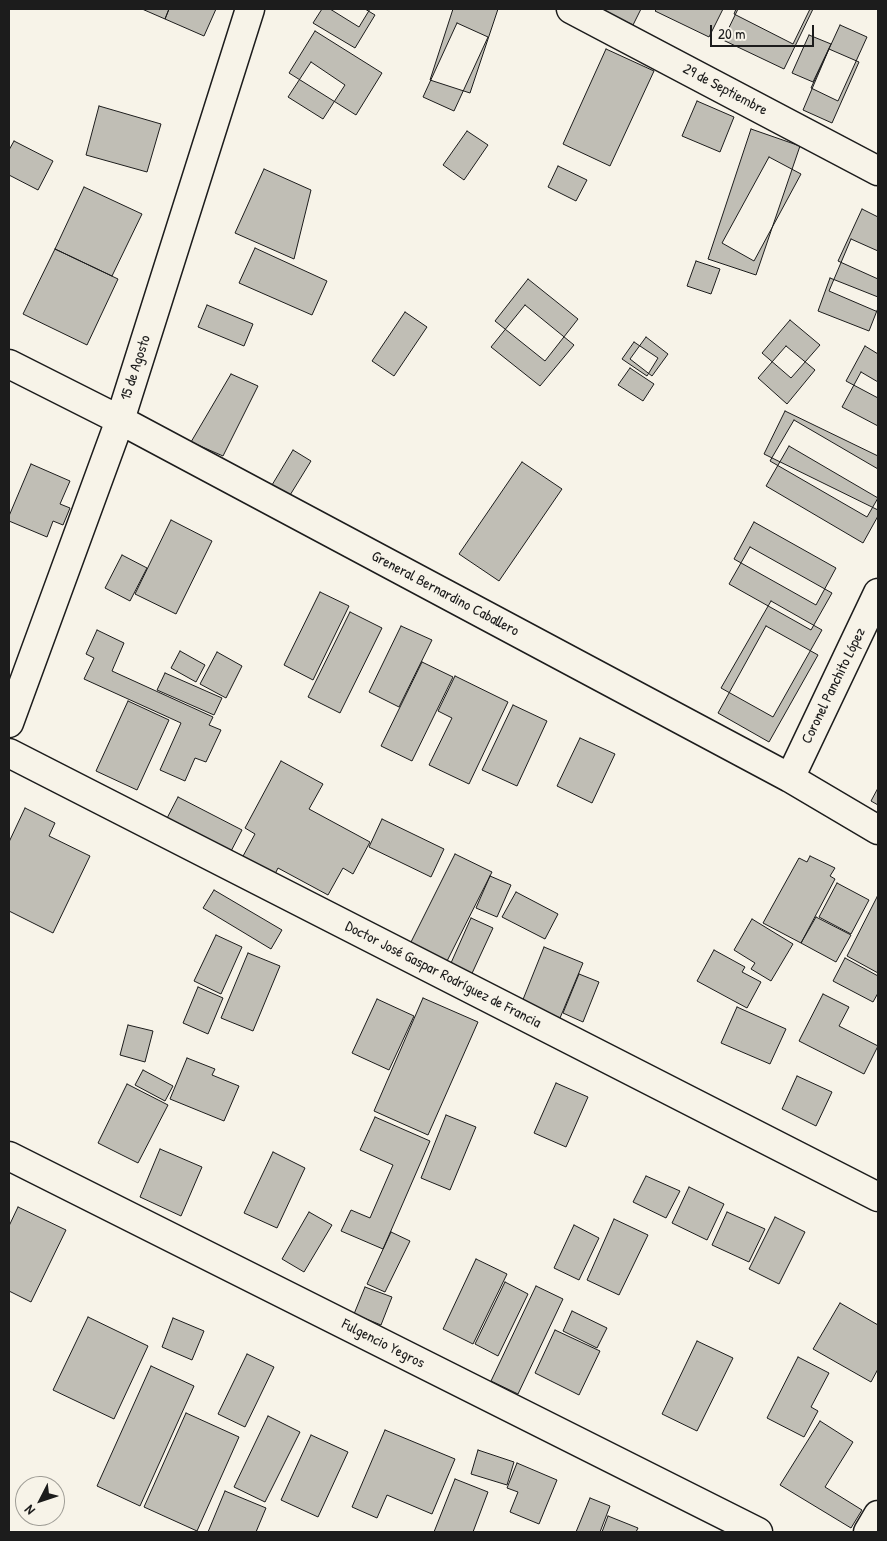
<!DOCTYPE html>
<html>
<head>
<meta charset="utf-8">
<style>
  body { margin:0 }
  #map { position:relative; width:887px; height:1541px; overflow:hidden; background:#f7f3e8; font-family:"Patrick Hand",sans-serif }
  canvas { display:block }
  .frame { position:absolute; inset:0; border:10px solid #1c1c1c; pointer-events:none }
  .north { position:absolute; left:15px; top:1476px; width:50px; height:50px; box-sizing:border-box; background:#f7f3e8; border:1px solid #9f9d96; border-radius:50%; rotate:229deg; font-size:14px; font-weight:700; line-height:20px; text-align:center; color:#1c1c1c }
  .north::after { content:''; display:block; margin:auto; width:18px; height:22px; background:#1c1c1c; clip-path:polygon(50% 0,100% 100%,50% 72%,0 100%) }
  .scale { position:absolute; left:710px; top:25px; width:104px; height:22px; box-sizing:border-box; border:2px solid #1c1c1c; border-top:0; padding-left:6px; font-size:15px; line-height:18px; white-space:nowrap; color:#1c1c1c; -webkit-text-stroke:4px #f7f3e8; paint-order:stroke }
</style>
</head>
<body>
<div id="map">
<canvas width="887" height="1541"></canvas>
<div class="frame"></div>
<div class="north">N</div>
<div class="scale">20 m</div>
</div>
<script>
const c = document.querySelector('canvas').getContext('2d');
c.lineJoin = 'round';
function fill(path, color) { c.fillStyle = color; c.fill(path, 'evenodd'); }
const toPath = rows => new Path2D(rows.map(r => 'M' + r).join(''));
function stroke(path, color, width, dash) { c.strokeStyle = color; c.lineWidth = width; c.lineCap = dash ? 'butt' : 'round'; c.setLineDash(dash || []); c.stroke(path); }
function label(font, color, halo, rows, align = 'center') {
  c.font = font + ' "Patrick Hand",sans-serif'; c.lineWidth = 4; c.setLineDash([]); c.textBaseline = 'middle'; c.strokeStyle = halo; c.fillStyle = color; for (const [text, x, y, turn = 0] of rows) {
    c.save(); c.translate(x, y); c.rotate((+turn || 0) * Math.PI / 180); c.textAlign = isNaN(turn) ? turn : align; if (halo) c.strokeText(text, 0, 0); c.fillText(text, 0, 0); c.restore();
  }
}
const building = toPath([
  [142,9,169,9,165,19,142,9],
  [169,9,216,9,204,36,165,19,169,9],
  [322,9,365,9,375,15,355,48,313,23,322,9],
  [330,9,370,9,359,27,330,9],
  [453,9,498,9,470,93,430,80,453,9],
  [598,9,641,9,633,25,598,9],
  [657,9,723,9,709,37,655,11,657,9],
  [736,9,810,9,793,44,734,14,736,9],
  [738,9,813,9,784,69,723,40,738,9],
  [457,23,488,37,454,111,423,97,457,23],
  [840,25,867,37,838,101,811,88,840,25],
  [315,31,382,73,356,115,289,73,315,31],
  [809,35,831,44,813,82,792,73,809,35],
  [606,49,654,71,610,166,563,144,606,49],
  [829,49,859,62,832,123,803,110,829,49],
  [311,62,345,85,323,119,288,97,311,62],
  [697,101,734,117,720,152,682,136,697,101],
  [99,106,161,124,147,172,86,155,99,106],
  [751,129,800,146,756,275,708,259,751,129],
  [467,131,488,145,464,180,443,165,467,131],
  [14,141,53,161,38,190,9,175,9,150,14,141],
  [769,157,801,174,754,261,722,243,769,157],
  [558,166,587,180,576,201,548,187,558,166],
  [264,169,311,190,294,259,235,233,264,169],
  [84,187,142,214,112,276,55,249,84,187],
  [862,209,878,217,878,279,838,261,862,209],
  [851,239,878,251,878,312,829,291,851,239],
  [255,248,327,281,312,315,239,283,255,248],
  [55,249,118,279,87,345,23,314,55,249],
  [696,261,720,269,711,294,687,286,696,261],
  [830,278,878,297,878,308,869,331,818,311,830,278],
  [528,279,578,319,545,361,495,321,528,279],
  [207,305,253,324,244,346,198,327,207,305],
  [525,305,574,345,540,386,491,347,525,305],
  [405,312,427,327,394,376,372,361,405,312],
  [790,320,820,345,791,378,762,353,790,320],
  [646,337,668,354,652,376,630,359,646,337],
  [634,342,658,358,647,376,622,359,634,342],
  [786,346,815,370,787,404,758,378,786,346],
  [865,346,878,354,878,398,846,381,865,346],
  [630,368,654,384,643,401,618,385,630,368],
  [861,372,878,382,878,426,842,407,861,372],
  [231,374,258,386,223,456,191,442,231,374],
  [785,411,878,456,878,510,764,454,785,411],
  [794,420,878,469,878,498,867,517,770,461,794,420],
  [789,446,878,498,878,516,863,543,766,486,789,446],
  [293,450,311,461,287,500,269,490,293,450],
  [522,462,562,489,499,581,459,554,522,462],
  [31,464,70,481,60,504,70,508,63,525,53,521,47,537,9,521,9,516,31,464],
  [171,520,212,541,176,614,135,594,171,520],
  [754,522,836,568,816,605,734,559,754,522],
  [750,547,832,593,811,630,729,584,750,547],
  [122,555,147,568,130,601,105,588,122,555],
  [320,592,349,606,313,680,284,665,320,592],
  [771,601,822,630,773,717,721,688,771,601],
  [350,612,382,628,340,713,308,697,350,612],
  [401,626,432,640,399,707,369,692,401,626],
  [766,626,818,655,769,742,718,713,766,626],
  [97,630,124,643,112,671,213,717,209,725,221,730,206,762,195,758,185,781,160,770,181,723,84,679,94,658,86,654,97,630],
  [180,651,205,665,196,682,171,668,180,651],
  [217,652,242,666,226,698,200,684,217,652],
  [422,662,453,677,412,761,381,746,422,662],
  [165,673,222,698,214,715,157,690,165,673],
  [455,676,508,702,469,784,429,765,452,718,438,711,455,676],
  [128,701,169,720,137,790,96,771,128,701],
  [513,705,547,721,517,786,482,770,513,705],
  [580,738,615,754,592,803,557,786,580,738],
  [281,761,323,784,309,809,370,842,353,874,343,868,328,895,278,868,274,876,242,858,255,834,245,828,281,761],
  [878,788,878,805,871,801,878,788],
  [178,797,242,830,228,857,164,824,178,797],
  [25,808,55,823,49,836,90,856,53,933,9,911,9,842,25,808],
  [382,819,444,849,431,877,369,847,382,819],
  [455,854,492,872,445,965,409,946,455,854],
  [810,856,835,868,830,876,835,879,801,943,763,923,799,858,807,862,810,856],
  [490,876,511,885,497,917,476,908,490,876],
  [837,883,869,900,851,934,819,917,837,883],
  [214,890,282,930,271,949,203,908,214,890],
  [516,892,558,914,545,939,502,917,516,892],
  [877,897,878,898,878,973,847,956,877,897],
  [816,917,851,935,836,962,801,943,816,917],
  [471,918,493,928,468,982,447,972,471,918],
  [752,919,793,944,771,981,751,969,755,963,734,950,752,919],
  [216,935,242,947,221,994,194,981,216,935],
  [544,947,583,963,560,1018,522,1002,544,947],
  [714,950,745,967,742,972,761,982,747,1008,697,981,714,950],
  [248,953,280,966,253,1031,221,1018,248,953],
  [845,958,878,976,878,993,873,1002,833,981,845,958],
  [579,974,599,982,583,1022,563,1013,579,974],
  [198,987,223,998,208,1034,183,1023,198,987],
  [823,994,849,1007,839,1026,878,1046,864,1074,799,1041,823,994],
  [423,998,478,1022,428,1135,374,1111,423,998],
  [377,999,414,1016,389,1070,352,1053,377,999],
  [737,1007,786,1029,770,1064,721,1043,737,1007],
  [128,1025,153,1031,145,1062,120,1055,128,1025],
  [187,1058,215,1069,212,1075,239,1086,224,1121,170,1099,187,1058],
  [143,1070,173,1086,165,1101,135,1085,143,1070],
  [797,1076,832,1092,816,1126,782,1109,797,1076],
  [556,1083,588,1097,566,1147,534,1133,556,1083],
  [127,1084,168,1105,138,1163,98,1143,127,1084],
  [446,1115,476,1127,450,1190,421,1178,446,1115],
  [375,1117,430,1141,383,1249,341,1231,351,1210,370,1218,393,1165,360,1150,375,1117],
  [160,1149,202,1167,181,1216,140,1197,160,1149],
  [273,1152,305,1168,277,1228,244,1213,273,1152],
  [646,1176,680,1191,666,1218,633,1202,646,1176],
  [689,1187,724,1204,707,1240,672,1223,689,1187],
  [18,1207,66,1230,31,1302,9,1291,9,1226,18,1207],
  [309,1212,332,1225,304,1272,282,1259,309,1212],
  [727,1212,765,1229,749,1262,712,1245,727,1212],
  [775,1217,805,1232,779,1284,749,1269,775,1217],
  [614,1219,648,1235,619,1295,587,1280,614,1219],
  [574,1225,599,1238,579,1280,554,1268,574,1225],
  [391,1232,410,1241,385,1292,367,1284,391,1232],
  [476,1259,507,1274,473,1344,443,1329,476,1259],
  [505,1282,528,1294,498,1356,475,1344,505,1282],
  [536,1286,563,1299,518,1394,491,1381,536,1286],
  [365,1287,392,1297,381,1325,354,1314,365,1287],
  [840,1303,878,1325,878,1369,871,1382,813,1349,840,1303],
  [572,1311,607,1328,597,1348,563,1331,572,1311],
  [88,1317,148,1346,114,1419,53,1390,88,1317],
  [173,1318,204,1331,192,1360,162,1347,173,1318],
  [555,1330,600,1351,579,1395,535,1373,555,1330],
  [697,1341,733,1358,697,1431,662,1414,697,1341],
  [247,1354,274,1367,245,1427,218,1414,247,1354],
  [798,1357,829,1373,811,1407,818,1411,804,1437,767,1418,798,1357],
  [151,1366,194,1386,140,1506,97,1486,151,1366],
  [186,1413,239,1437,197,1531,144,1507,186,1413],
  [268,1416,300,1432,265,1502,234,1487,268,1416],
  [820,1421,853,1442,825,1487,862,1510,851,1528,780,1485,820,1421],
  [385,1430,455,1459,432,1514,387,1495,377,1518,352,1507,385,1430],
  [311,1435,348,1452,318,1517,281,1500,311,1435],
  [478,1450,514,1462,507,1485,471,1474,478,1450],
  [517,1463,557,1480,539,1524,510,1512,518,1492,507,1488,517,1463],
  [455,1479,488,1492,473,1532,434,1532,455,1479],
  [225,1491,266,1508,256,1532,208,1532,225,1491],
  [590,1498,610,1506,600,1532,576,1532,590,1498],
  [608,1516,638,1528,636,1532,602,1532,608,1516]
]);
const minor = toPath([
  [571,9,878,171],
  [9,364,120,420,790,778,878,830],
  [9,723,120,420,250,9],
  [9,753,878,1197],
  [790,778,878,593],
  [9,1156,758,1532],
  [868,1532,878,1515]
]);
const streetNames = [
  ["29 de Septiembre",725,90,28],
  ["15 de Agosto",136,368,-72],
  ["Greneral Bernardino Caballero",445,594,28],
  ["Coronel Panchito López",834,686,-64],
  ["Doctor José Gaspar Rodríguez de Francia",443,975,27],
  ["Fulgencio Yegros",383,1344,27]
];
fill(building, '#c0beb5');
stroke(building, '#1c1c1c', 1);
stroke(minor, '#1c1c1c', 31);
stroke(minor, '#f7f3e8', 28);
label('15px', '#1c1c1c', '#f7f3e8', streetNames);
</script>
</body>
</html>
